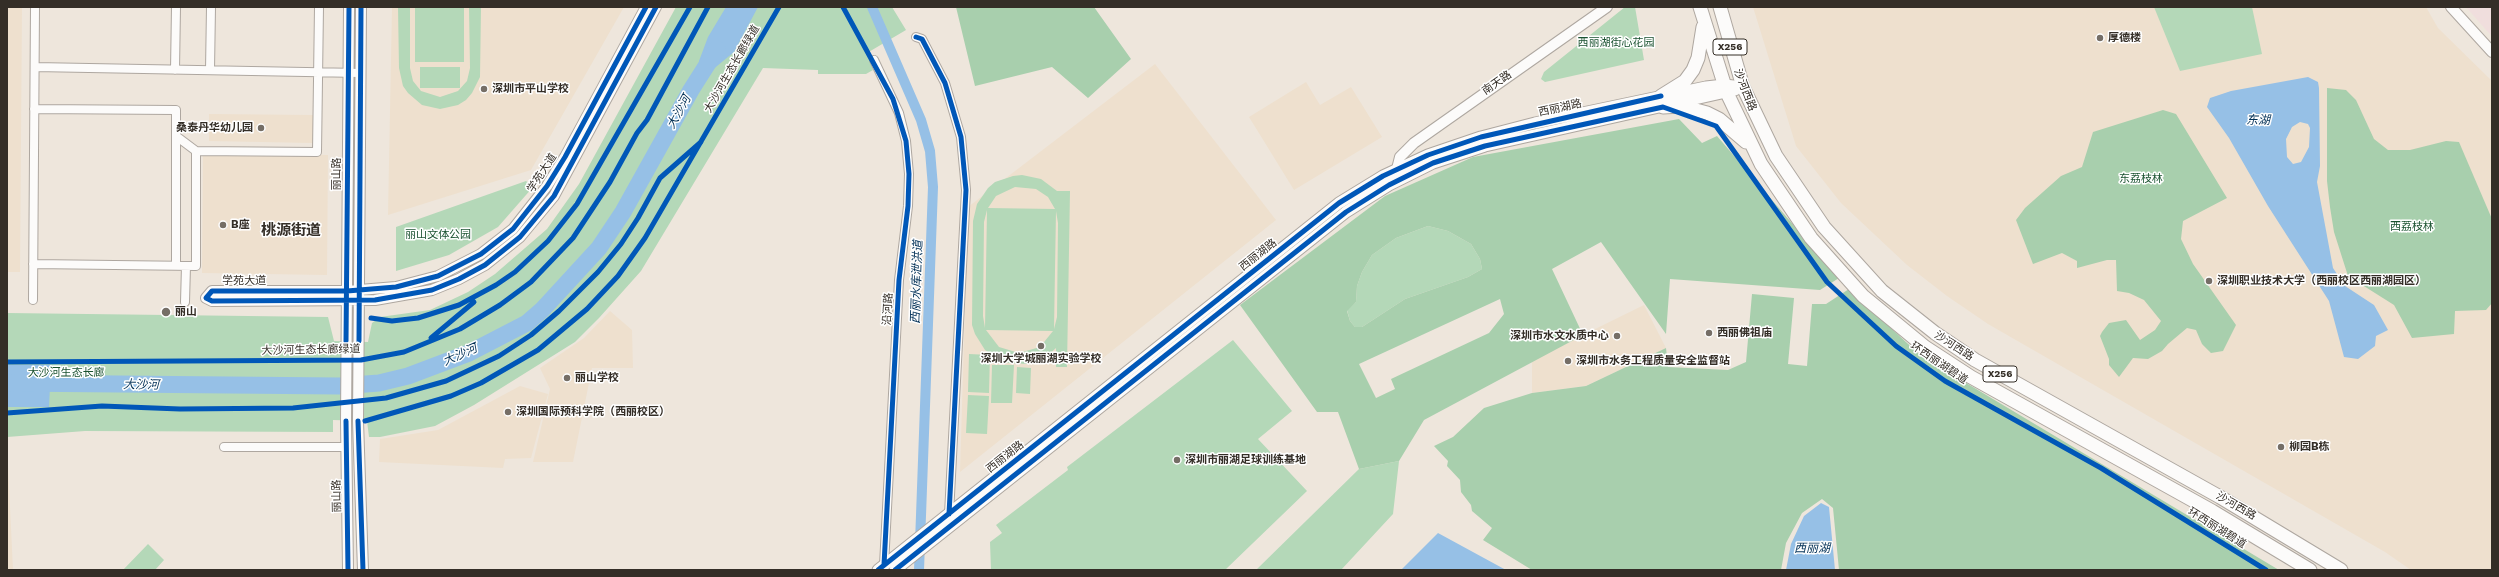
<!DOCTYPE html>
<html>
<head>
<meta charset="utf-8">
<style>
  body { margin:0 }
  #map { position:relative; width:2499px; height:577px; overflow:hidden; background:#eee6dc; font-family:"Work Sans",sans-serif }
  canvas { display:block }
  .frame { position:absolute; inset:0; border:8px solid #342e27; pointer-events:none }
</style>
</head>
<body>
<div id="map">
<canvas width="2499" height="577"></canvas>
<div class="frame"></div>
</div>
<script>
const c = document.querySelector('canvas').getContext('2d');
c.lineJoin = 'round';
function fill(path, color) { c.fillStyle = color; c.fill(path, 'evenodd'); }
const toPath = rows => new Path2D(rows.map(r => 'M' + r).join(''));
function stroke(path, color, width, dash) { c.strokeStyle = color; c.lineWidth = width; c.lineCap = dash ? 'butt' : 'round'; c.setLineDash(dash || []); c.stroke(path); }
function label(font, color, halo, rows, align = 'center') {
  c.font = font + ' "Work Sans","Noto Sans SC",sans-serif'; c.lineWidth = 3; c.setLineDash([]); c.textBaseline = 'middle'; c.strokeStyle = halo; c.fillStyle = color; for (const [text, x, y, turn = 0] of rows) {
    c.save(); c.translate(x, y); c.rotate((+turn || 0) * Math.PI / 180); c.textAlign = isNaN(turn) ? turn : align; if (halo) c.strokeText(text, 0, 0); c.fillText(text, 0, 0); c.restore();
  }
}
const built = toPath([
  [7,7,22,7,20,272,7,272],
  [392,7,624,7,531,170,388,215],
  [1753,7,2426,7,2438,28,2492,81,2492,570,2411,570,2385,552,1988,324,1947,296,1907,265,1841,203,1796,146],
  [1155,64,1276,220,960,472,968,207],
  [1306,82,1320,105,1351,87,1382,137,1294,190,1249,117],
  [209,114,313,115,313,143,209,141],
  [203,154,328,155,327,275,202,273],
  [1644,305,1666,348,1586,386,1532,393,1532,360],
  [610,311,632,330,633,368,592,368,573,462,533,462,550,389,540,368,584,338],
  [520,386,548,394,531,458,505,459,503,468,379,462,380,439,438,430],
  [7,444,13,570,7,570]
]);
const industrial = toPath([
  [2466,7,2492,7,2492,36,2487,31]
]);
const green = toPath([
  [398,7,410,7,410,68,413,81,421,91,440,97,458,91,467,81,470,68,469,7,481,7,480,77,472,93,466,100,458,105,440,109,422,105,408,93,403,86,399,68],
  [415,7,464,7,464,62,415,62],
  [676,7,892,7,906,30,867,53,873,70,866,74,818,74,818,70,763,68,641,271,599,318,575,342,474,405,435,426,380,437,369,437,367,421,333,420,333,432,85,431,7,437,7,313,328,317,334,341,368,342,372,323,380,317,430,310,468,292,495,274,547,229,579,184],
  [1625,7,1635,7,1644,60,1545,82,1541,79,1544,72],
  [2154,7,2252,7,2262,54,2180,71],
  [420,67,460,67,460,88,420,88],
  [1022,175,1041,179,1057,191,1070,191,1067,367,1056,367,1056,348,1046,357,1028,364,1009,363,1001,360,985,350,975,334,972,325,973,221,977,204,988,188,995,182,1013,176],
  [1015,187,1036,189,1048,197,1055,209,988,208,996,196],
  [987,210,985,328,983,316,984,222],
  [1056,211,1058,223,1057,317,1054,329],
  [986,330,1053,331,1040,347,1019,353,999,347],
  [526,181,533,187,498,227,449,255,396,271,396,227],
  [1428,226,1448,231,1471,244,1480,259,1482,269,1468,277,1405,299,1362,327,1355,327,1350,321,1347,310,1356,302,1357,286,1362,272,1372,255,1396,238],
  [1233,340,1292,411,1258,439,1307,491,1225,570,991,570,990,542,1002,533,996,525,1068,470,1067,467],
  [969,354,990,355,989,393,968,392],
  [992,365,1014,365,1012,403,991,403],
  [1017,367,1031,368,1030,394,1016,393],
  [968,395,989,396,987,434,966,433],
  [1399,461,1393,514,1341,570,1256,570,1359,469],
  [148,544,164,560,155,570,123,570]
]);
const forest = toPath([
  [956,7,1094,7,1131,59,1088,98,1052,67,975,86],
  [2327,88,2346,90,2356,100,2374,139,2388,150,2410,150,2446,141,2459,142,2492,219,2492,303,2486,310,2455,311,2454,334,2412,338,2394,305,2348,276,2334,232,2330,207,2327,181],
  [2163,110,2176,114,2227,198,2183,221,2181,239,2193,264,2236,325,2223,351,2211,353,2202,344,2196,330,2187,328,2168,344,2162,351,2148,359,2133,358,2119,377,2109,365,2109,359,2100,336,2102,332,2109,323,2126,320,2140,340,2155,330,2161,321,2144,300,2129,293,2117,291,2116,260,2107,260,2077,268,2077,261,2062,253,2033,264,2016,220,2025,208,2061,176,2082,167,2093,132],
  [1679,119,1702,143,1717,136,1839,278,1820,290,1670,279,1666,334,1601,242,1552,269,1583,335,1424,420,1399,461,1359,469,1338,412,1317,412,1240,305,1385,196,1473,157],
  [1428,226,1448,231,1471,244,1480,259,1482,269,1468,277,1405,299,1362,327,1355,327,1350,321,1347,311,1356,302,1357,286,1362,272,1372,255,1396,238],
  [1500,299,1504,314,1489,333,1391,379,1395,389,1376,398,1359,364],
  [1849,289,1921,356,2279,570,1839,570,1833,508,1822,499,1802,513,1786,543,1781,570,1532,570,1483,540,1492,528,1472,511,1471,505,1461,492,1460,480,1447,466,1448,461,1434,446,1453,437,1484,408,1532,393,1586,386,1666,348,1668,367,1728,370,1746,362,1752,294,1794,298,1788,364,1807,366,1812,304,1826,304]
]);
const water = toPath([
  [726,7,758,7,734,52,711,71,701,67,699,61,708,37],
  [2308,77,2318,82,2319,88,2320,166,2317,182,2333,268,2345,286,2374,305,2388,330,2376,336,2375,346,2358,359,2344,357,2329,301,2268,206,2229,138,2207,107,2210,98,2231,91],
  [2300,122,2308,124,2310,128,2309,147,2301,162,2293,164,2287,157,2286,139,2292,127],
  [7,365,51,365,49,407,7,407],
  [1821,503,1829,507,1835,570,1786,570,1791,544,1804,516],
  [1438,533,1506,570,1401,570]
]);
const canal = toPath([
  [872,7,921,120,930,151,933,187,919,570]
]);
const river = toPath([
  [7,383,340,386,379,383,408,376,469,353,527,323,542,310,599,248,623,212,691,90,717,49]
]);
const minor = toPath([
  [916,37,922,39,945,83,961,137,966,190,949,514],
  [874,60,899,113,906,141,909,174,908,206,899,280,884,565],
  [35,67,360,73],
  [175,70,176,7],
  [210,70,211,7],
  [196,151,317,152,319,7],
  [33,264,196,266,196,151,176,136,176,110,34,109],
  [176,265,176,136],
  [33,300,35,7],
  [185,302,186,266],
  [224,447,346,447]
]);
const tertiary = toPath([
  [361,7,358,421,363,570],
  [646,7,565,157,547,186,513,229,481,254,438,276,396,287,347,291,212,291,206,298,212,301,375,300,432,290,459,279,485,265,520,237,554,196,656,7],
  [2451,7,2492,52],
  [1397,169,1400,157,1414,143,1607,7],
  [348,570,346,421,349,7]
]);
const secondary = toPath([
  [878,570,1339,203,1383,176,1428,155,1481,137,1535,123,1706,87,1724,85,1743,87],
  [895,570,1346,212,1389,185,1433,163,1485,146,1735,90]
]);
const primary = toPath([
  [1700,7,1727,93,1761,164,1811,238,1863,296,1925,347,1971,377,2212,511,2310,570],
  [1720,7,1743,87,1776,156,1824,227,1882,291,1935,333,1975,360,2220,497,2341,570],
  [1661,96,1685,81,1693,70,1698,58,1703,27],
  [1663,107,1681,106,1707,113,1719,119,1746,142]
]);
const cycleway = toPath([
  [646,7,565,157,547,186,513,229,481,254,438,276,396,287,347,291,212,291,206,298,212,301,375,300,432,290,459,279,485,265,520,237,554,196,656,7],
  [843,7,893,99,906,141,909,174,908,206,899,280,884,565],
  [916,37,922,39,945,83,961,137,966,190,949,514],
  [371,318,392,321,418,318,459,305,496,285,515,272,548,241,577,204,690,7],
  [431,338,474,302],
  [346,341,349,7],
  [359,341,361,7],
  [7,362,361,360,404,352,460,329,500,305,531,282,573,238,610,182,637,133,647,120,708,7],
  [7,413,102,406,180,409,293,408,386,398,446,381,499,356,531,335,559,311,598,272,621,244,638,218,660,178,701,142],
  [346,421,348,570],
  [358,421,363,570],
  [365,421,451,396,481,383,538,350,587,309,618,276,645,238,779,7],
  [878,570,1339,203,1383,176,1428,155,1481,137,1661,96],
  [895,570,1346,212,1389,185,1433,163,1485,146,1663,107,1716,126,1827,282,1896,346,1945,381,2101,468,2266,570]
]);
const markers = [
  [2100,38,4,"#756e66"],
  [484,89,4,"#756e66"],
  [261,128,4,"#756e66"],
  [223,225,4,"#756e66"],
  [2209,281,4,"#756e66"],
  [166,312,5,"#756e66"],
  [1709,333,4,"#756e66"],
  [1617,336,4,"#756e66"],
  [1041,346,4,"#756e66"],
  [1568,361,4,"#756e66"],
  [567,378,4,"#756e66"],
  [508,412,4,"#756e66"],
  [2281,447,4,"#756e66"],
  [1177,460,4,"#756e66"]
];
const shields = [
  [1730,47,34],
  [2000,374,34]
];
const shieldNames = [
  ["X256",1730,47],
  ["X256",2000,374]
];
const poiNames = [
  ["厚德楼",2108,38],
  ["深圳市平山学校",492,89],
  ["桑泰丹华幼儿园",253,128,"right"],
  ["B座",231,225],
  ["深圳职业技术大学（西丽校区西丽湖园区）",2217,281],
  ["丽山",175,312],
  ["西丽佛祖庙",1717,333],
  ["深圳市水文水质中心",1609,336,"right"],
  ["深圳大学城丽湖实验学校",1041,359,"center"],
  ["深圳市水务工程质量安全监督站",1576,361],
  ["丽山学校",575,378],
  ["深圳国际预科学院（西丽校区）",516,412],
  ["柳园B栋",2289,447],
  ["深圳市丽湖足球训练基地",1185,460]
];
const parkNames = [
  ["西丽湖街心花园",1616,43],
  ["东荔枝林",2141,179],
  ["西荔枝林",2412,227],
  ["丽山文体公园",438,235],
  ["大沙河生态长廊",66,373]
];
const streetNames = [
  ["大沙河生态长廊绿道",732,69,-60],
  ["南天路",1497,83,-35],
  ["沙河西路",1745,90,69],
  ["西丽湖路",1560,108,-12],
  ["学苑大道",542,173,-57],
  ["丽山路",337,174,-90],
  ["西丽湖路",1258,255,-38],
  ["学苑大道",244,281],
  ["沿河路",888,309,-87],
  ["沙河西路",1954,346,33],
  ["大沙河生态长廊绿道",311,350,-1],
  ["环西丽湖碧道",1939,363,34],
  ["西丽湖路",1005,457,-38],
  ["丽山路",337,496,-91],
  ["沙河西路",2236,506,30],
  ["环西丽湖碧道",2217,528,32]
];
const waterNames = [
  ["大沙河",679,112,-61],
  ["东湖",2258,120],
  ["西丽水库泄洪道",917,282,-88],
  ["大沙河",460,355,-24],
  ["大沙河",141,385,1],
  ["西丽湖",1812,548]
];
const districtNames = [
  ["桃源街道",291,231]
];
fill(built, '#eee0ce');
fill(industrial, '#f0dedd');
fill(green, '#b4d8b8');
fill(forest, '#a8cfad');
fill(water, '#96c0e6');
stroke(canal, '#96c0e6', 10);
stroke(river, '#96c0e6', 17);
stroke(minor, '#aea7a0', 10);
stroke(tertiary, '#aea7a0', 12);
stroke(secondary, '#aea7a0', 13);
stroke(primary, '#aea7a0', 15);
stroke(minor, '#fcfbfa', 8);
stroke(tertiary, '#fcfbfa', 10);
stroke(secondary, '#fcfbfa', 11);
stroke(primary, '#fcfbfa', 13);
stroke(cycleway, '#0057b8', 5);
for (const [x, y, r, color] of markers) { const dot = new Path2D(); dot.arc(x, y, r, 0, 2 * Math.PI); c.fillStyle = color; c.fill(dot); stroke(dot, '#fff', 1.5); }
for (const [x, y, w] of shields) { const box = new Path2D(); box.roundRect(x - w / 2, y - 8, w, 16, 3); c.fillStyle = '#fff'; c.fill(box); stroke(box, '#342e27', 1); }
label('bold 10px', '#342e27', null, shieldNames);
label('bold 11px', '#342e27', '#fff', poiNames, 'left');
label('11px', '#1a5230', '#fff', parkNames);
label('11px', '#342e27', '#fff', streetNames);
label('italic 12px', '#002f55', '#fff', waterNames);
label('bold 15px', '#342e27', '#fff', districtNames);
</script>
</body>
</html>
